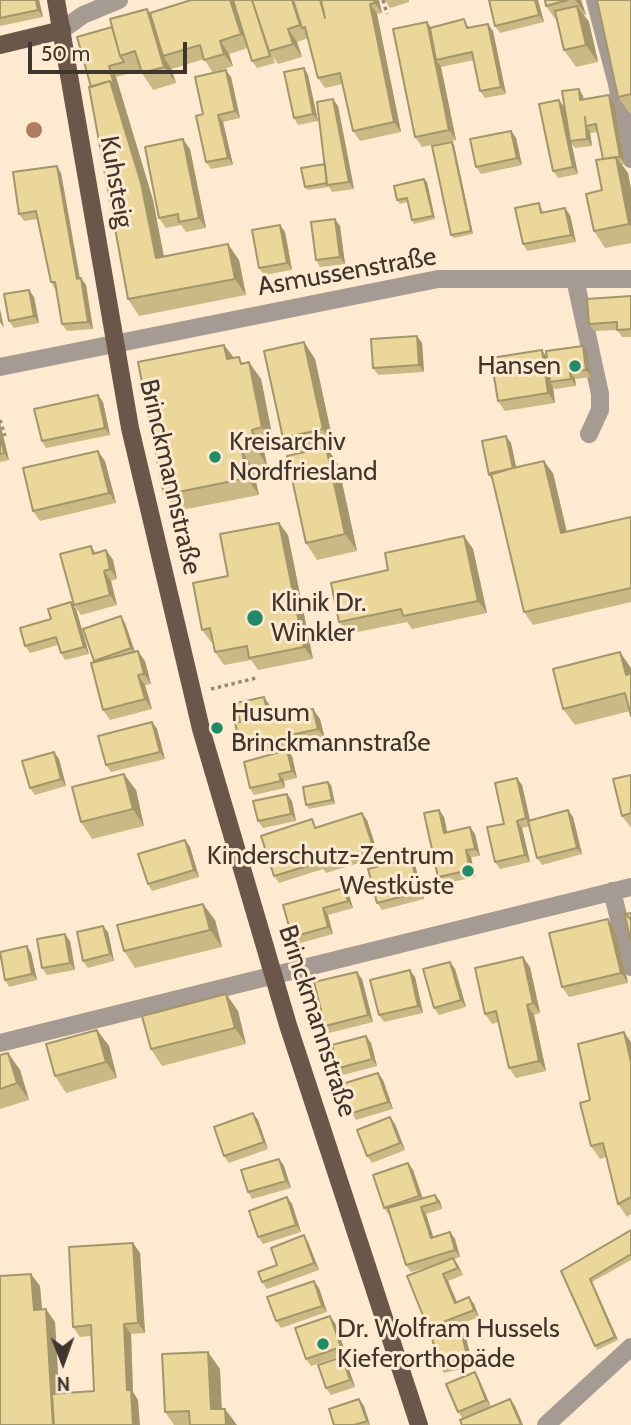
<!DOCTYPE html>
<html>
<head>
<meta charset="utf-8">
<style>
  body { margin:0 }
  #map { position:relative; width:631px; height:1425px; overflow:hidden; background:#feead0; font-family:Cabin,sans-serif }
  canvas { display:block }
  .north { position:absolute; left:28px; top:1327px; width:70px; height:70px; -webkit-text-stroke:5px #feead0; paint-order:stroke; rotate:179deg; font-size:19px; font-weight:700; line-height:28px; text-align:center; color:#3e362c }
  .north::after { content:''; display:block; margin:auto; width:24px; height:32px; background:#3e362c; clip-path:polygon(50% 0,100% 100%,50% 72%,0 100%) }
  .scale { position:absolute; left:28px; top:42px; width:159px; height:32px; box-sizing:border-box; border:4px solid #3e362c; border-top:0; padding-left:9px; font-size:21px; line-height:24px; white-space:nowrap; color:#3e362c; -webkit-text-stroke:5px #feead0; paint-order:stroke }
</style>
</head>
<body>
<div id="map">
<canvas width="631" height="1425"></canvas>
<div class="north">N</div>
<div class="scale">50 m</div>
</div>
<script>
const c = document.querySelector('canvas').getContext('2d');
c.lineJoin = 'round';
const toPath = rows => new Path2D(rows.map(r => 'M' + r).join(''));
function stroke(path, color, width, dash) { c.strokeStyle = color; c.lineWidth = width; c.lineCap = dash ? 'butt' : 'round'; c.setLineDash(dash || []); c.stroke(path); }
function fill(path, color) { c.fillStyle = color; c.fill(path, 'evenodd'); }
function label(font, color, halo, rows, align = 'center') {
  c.font = font + ' Cabin,sans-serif'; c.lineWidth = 6; c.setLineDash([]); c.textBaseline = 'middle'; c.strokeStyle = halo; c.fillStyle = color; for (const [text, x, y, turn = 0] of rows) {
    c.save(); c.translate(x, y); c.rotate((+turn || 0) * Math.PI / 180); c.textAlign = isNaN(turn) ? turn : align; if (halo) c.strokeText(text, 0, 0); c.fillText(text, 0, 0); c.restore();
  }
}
const path = toPath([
  [383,0,387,14],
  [0,420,5,436],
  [211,689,256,678]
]);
const minor = toPath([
  [595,0,617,84,631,159],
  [62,30,83,15,119,0],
  [575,279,600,394,600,410,589,434],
  [0,367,438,279,631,279],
  [612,891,631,967],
  [0,1043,631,887],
  [546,1425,631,1347]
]);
const major = toPath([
  [56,0,130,428,201,729,288,1025,419,1425],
  [0,45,62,30]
]);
const trees = [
  [34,130]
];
const wall = toPath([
  [0,0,39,0,43,17,0,26],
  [379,0,382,13,377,14,401,132,360,141,353,131,342,84,325,88,318,78,308,38,297,42,302,57,278,64,273,56,275,63,257,68,252,61,248,48,229,54,233,66,213,73,204,59,172,69,171,68,176,83,153,90,142,73,141,70,116,77,153,200,164,256,239,260,246,295,139,316,128,299,91,87,112,27,147,9,150,13],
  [385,0,409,0,409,2,390,8],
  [489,0,538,0,544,22,500,33,495,26],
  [545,0,581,0,586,15,584,15,589,22,598,62,576,67,564,50,558,23,546,6],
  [631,0,631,113,630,114,618,97],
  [427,22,431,28,469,26,470,28,493,31,506,94,485,98,480,91,474,60,441,67,456,140,422,147,415,137],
  [304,68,308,75,318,121,298,125,294,118],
  [231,77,240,118,223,122,233,165,211,169,206,162,203,114],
  [579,89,583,96,584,100,614,102,625,164,622,165,628,173,631,189,631,243,605,248,594,231,602,190,603,159,598,132,591,133,590,132,592,146,575,148,571,143,578,174,558,178,553,171,559,100,564,107,567,121],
  [338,106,354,189,332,192,329,187,308,190,305,187,325,164],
  [511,131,516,138,522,165,481,174,476,167],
  [452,142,454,145,473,234,454,238,451,235],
  [190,149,206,228,186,232,181,225,166,228,159,218],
  [61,173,80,278,86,285,93,329,67,331,62,324,57,289,55,289,51,282,38,219,24,221,19,214],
  [427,182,435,219,414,224,412,220,407,202,400,204,397,200],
  [539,203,544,213,570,215,576,242,527,251,523,244],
  [280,225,285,232,292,270,264,275,259,268],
  [340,226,345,264,320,267,316,260],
  [631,296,631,337,622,337,617,330,594,331,589,324],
  [34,297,39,323,14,328,9,321],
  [417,336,422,343,424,372,378,375,373,368],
  [304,342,315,359,334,446,327,448,338,464,357,551,317,560,306,543,295,454,283,438],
  [224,345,234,358,244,363,261,379,274,444,263,446,267,465,253,468,259,495,176,511,164,495],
  [588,353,591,377,575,379,576,386,555,389,553,387,555,403,505,411,498,401,546,357],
  [103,402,110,435,46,448,42,441],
  [0,423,9,460,0,462],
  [506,436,511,443,516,467,553,473,567,532,631,517,631,602,533,625,524,612,493,481,489,475],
  [105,461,116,503,40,521,33,511],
  [279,523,288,535,313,659,258,670,251,660,224,665,215,652,213,642,211,642,202,630,228,576],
  [464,536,473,549,487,613,412,629,407,622,348,634,339,622,388,570],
  [91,546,96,553,106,550,113,560,117,579,111,581,117,605,81,615,74,605],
  [71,602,76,609,89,654,65,660,61,653,58,645,30,653,25,646,51,619],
  [125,623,135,652,145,661,151,684,145,685,152,709,110,720,103,710,94,662,83,629],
  [631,668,630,711,575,725,563,709],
  [271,707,273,718,320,719,325,739,258,754,253,747,246,749,239,739,240,722],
  [152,722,157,729,165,759,111,772,106,765],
  [54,752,59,759,66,786,35,795,30,788],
  [292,756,297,778,284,781,285,788,254,795,250,788],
  [631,775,631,828,622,816],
  [328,782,331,785,335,804,309,809,306,805],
  [522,785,530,820,573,817,582,854,542,865,537,858,530,826,522,828,530,862,500,869,495,862,504,824],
  [136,790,144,826,92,839,81,822],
  [292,801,296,821,263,828,258,821],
  [439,810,444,817,447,832,475,834,480,856,471,857,475,877,443,884,438,877],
  [367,820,379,857,326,873,323,869,279,883,274,876,317,827],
  [185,840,190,847,199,877,152,891,148,884],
  [415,865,424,899,382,910,377,903],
  [344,888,349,895,353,908,328,915,333,934,297,944,292,937],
  [215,920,222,947,135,968,124,951],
  [615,929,628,983,569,997,562,987],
  [108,932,114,961,88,968,83,961],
  [70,941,75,970,47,975,42,968],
  [31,953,37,980,9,987,5,980],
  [450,962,455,969,466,1007,439,1015,434,1008],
  [530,967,540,1013,534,1015,546,1071,516,1078,509,1068,499,1022,492,1024,485,1014],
  [415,977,423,1013,384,1022,379,1015],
  [362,979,373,1022,329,1033,325,1026],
  [226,994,238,1011,246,1044,162,1066,151,1049],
  [97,1030,109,1046,117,1078,66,1093,55,1076],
  [631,1042,631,1214,627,1217,618,1204,606,1157,600,1159,591,1146,590,1100],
  [371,1043,377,1066,343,1075,339,1068],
  [8,1053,20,1070,29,1100,0,1109,0,1055],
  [383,1080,393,1109,356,1120,352,1113],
  [253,1113,258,1120,268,1149,229,1163,224,1156],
  [390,1117,395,1124,405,1150,372,1163,367,1156],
  [279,1159,284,1166,291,1188,252,1199,248,1192],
  [408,1163,413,1170,423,1198,440,1201,442,1209,426,1214,433,1238,450,1232,455,1239,460,1257,454,1259,458,1265,463,1275,448,1281,457,1302,469,1297,474,1304,479,1317,437,1333,465,1334,473,1366,444,1373,439,1366,432,1334,428,1328,440,1263,411,1272,406,1265,390,1215,389,1215,384,1208],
  [287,1197,292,1204,301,1232,263,1244,258,1237],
  [631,1230,631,1260,592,1282,618,1340,597,1350,561,1271],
  [308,1242,319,1270,267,1289,262,1282,277,1265],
  [133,1243,140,1253,145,1333,131,1334,133,1392,138,1400,0,1425,40,1286,42,1309,55,1322,59,1394,94,1391,91,1336,80,1337,73,1327],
  [319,1288,327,1312,281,1328,276,1321],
  [335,1323,346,1354,311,1366,306,1359],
  [342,1357,347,1363,355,1387,331,1395,326,1388],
  [220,1369,222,1409,237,1425,174,1425,165,1412],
  [475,1372,479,1379,491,1407,510,1399,515,1406,523,1425,462,1425,463,1419,458,1412],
  [364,1406,370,1425,334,1425]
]);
const shadedWall = toPath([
  [36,0,39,0,43,17,38,10],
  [230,0,235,0,250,47,241,34],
  [374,0,379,0,382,13,375,3],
  [535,0,538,0,544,22,539,15],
  [575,0,581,0,586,15],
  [370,4,377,14,401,132,394,122],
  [577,6,589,22,598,62,586,45],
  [147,9,159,25,163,56,171,68,176,83,164,67],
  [427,22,434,32,436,60,441,67,456,140,449,130],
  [488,24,493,31,506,94,501,87],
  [288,29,297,42,302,57,293,44],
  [220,41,229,54,233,66,224,54],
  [109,66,116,77,153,200,167,274,156,258,110,81],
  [304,68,308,75,318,121,313,114],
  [226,70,231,77,240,118,235,111],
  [579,89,583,96,585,107,580,100],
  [609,95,614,102,625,164,620,157],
  [333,99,338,106,354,189,349,182],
  [559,100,564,107,578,174,573,167],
  [218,115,223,122,233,165,228,158],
  [585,117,586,126,590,132,592,146,587,139],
  [511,131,516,138,522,165,517,158],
  [183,139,190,149,206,228,199,218],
  [452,142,454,145,473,234,471,231],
  [616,157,628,173,631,189,631,227,629,224],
  [57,166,61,173,81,286,77,279],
  [424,179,427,182,435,219,433,216],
  [565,208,570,215,576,242,571,235],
  [335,219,340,226,345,264,340,257],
  [280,225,285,232,292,270,287,263],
  [228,244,239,260,246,295,235,279],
  [81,278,86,285,93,329,88,322],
  [29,290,34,297,39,323,34,316],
  [0,309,4,328,0,322],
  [417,336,422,343,424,372,419,365],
  [304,342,315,359,334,446,323,429],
  [224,345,236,361,227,359],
  [583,346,588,353,591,377,586,370],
  [542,350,549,360,550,382,553,387,555,403,548,393],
  [249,362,261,379,274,444,262,427],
  [570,372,575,379,576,386,571,379],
  [98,395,103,402,110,435,105,428],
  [0,423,9,460,4,453,0,436],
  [252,430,263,446,267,465,255,448],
  [506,436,511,443,518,476,513,469],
  [326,447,338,464,357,551,345,534],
  [98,451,105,461,116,503,109,493],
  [242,451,253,468,259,495,247,478],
  [544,461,553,473,570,546,561,533],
  [279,523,288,535,313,659,304,647],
  [464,536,473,549,487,613,478,601],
  [106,550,113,560,117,579,110,569],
  [104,571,111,581,117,605,110,595],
  [71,602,76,609,89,654,84,647],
  [121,616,125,623,136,655,131,648],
  [138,651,145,661,151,684,144,674],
  [620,652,631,668,631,682,626,675],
  [138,675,145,685,152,709,145,699],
  [264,697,271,707,276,729,269,719],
  [313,709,320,719,325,739,318,729],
  [152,722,157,729,165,759,160,752],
  [287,750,292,756,297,778,292,771],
  [54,752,59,759,66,786,61,779],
  [124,774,136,790,144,826,133,809],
  [279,774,284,781,285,788,281,781],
  [517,778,522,785,531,825,526,818],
  [328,782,331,785,335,804,332,800],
  [287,794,292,801,296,821,291,814],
  [439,810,444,817,449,840,444,833],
  [568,810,573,817,582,854,577,848],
  [362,813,367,820,379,857,374,850],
  [517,821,522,828,530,862,525,855],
  [470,827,475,834,480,856,475,849],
  [185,840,190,847,199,877,194,870],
  [466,850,471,857,475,877,470,870],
  [411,858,415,865,424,899,419,892],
  [344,888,349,895,353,908,348,901],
  [203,904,215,920,222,947,210,930],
  [323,908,328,915,333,934,328,927],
  [608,919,615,929,628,983,621,973],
  [103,926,108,932,114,961,110,954],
  [65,934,70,941,75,970,70,963],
  [27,946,31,953,37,980,32,974],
  [523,957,530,967,540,1013,533,1003],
  [450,962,455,969,466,1007,461,1000],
  [410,970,415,977,423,1013,418,1006],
  [357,972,362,979,373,1022,368,1015],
  [226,994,238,1011,246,1044,235,1028],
  [527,1005,534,1015,546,1071,539,1061],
  [97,1030,109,1046,117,1078,106,1062],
  [624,1032,631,1042,631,1062],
  [366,1036,371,1043,377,1066,372,1059],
  [8,1053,20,1070,29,1100,17,1083],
  [378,1073,383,1080,393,1109,388,1102],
  [253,1113,258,1120,268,1149,264,1142],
  [390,1117,395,1124,405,1150,400,1143],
  [279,1159,284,1166,291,1188,286,1181],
  [408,1163,413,1170,424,1203,419,1196],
  [435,1195,440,1201,442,1209,438,1202],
  [287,1197,292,1204,301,1232,296,1225],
  [421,1207,426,1214,436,1245,431,1238],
  [450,1232,455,1239,460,1257,455,1250],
  [304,1235,308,1242,319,1270,314,1263],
  [133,1243,140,1253,145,1333,138,1323],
  [453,1258,458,1265,463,1275,458,1268],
  [31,1274,40,1286,43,1322,34,1310],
  [443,1274,448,1281,460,1310,455,1303],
  [590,1279,592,1282,618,1340,615,1337],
  [314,1281,319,1288,327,1312,322,1306],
  [469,1297,474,1304,479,1317,474,1310],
  [46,1309,55,1322,61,1425,53,1425],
  [330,1316,335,1323,346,1354,341,1347],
  [124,1324,131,1334,133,1392,138,1400,140,1425,133,1425,127,1390],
  [460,1327,465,1334,473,1366,468,1359],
  [208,1352,220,1369,222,1425,211,1409],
  [342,1357,347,1363,355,1387,350,1380],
  [475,1372,479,1379,491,1407,486,1400],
  [359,1399,364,1406,370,1425,367,1421],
  [510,1399,515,1406,523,1425,521,1425],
  [225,1409,237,1425,226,1425]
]);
const building = toPath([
  [0,0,36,0,38,10,0,18,0,0],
  [191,0,230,0,241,34,220,41,224,54,204,60,200,45,163,56,150,13,191,0],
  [233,0,252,0,270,56,252,61,233,0],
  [252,0,292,0,300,25,288,29,293,44,269,51,252,0],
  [293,0,320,0,325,18,321,0,374,0,375,3,370,4,394,122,353,131,340,73,318,78,305,27,302,28,293,0],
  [489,0,535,0,539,15,495,26,489,0],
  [545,0,568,0,546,6,545,0],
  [597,0,631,0,631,94,618,97,597,0],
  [577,6,586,45,564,50,555,11,577,6],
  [147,9,164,67,142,73,135,51,120,56,110,19,147,9],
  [464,19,467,28,488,24,501,87,480,91,472,52,436,60,430,28,464,19],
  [427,22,449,130,415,137,393,29,427,22],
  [112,27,120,56,124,62,109,66,115,88,110,81,91,87,77,37,112,27],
  [304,68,313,114,294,118,284,72,304,68],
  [226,70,235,111,218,115,228,158,206,162,196,116,203,114,195,77,226,70],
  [110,81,141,183,156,258,228,244,235,279,128,299,89,87,110,81],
  [579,89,580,100,609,95,620,157,603,159,596,124,586,126,585,117,587,139,570,141,562,91,579,89],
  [333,99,349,182,327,185,317,102,333,99],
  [559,100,573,167,553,171,539,104,559,100],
  [511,131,517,158,476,167,470,139,511,131],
  [183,139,199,218,179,222,178,214,159,218,145,147,183,139],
  [452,142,471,231,451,235,432,146,452,142],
  [616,157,629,224,594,231,586,194,602,190,596,160,616,157],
  [325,164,327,183,305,187,301,168,325,164],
  [57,166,77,279,81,278,88,322,62,324,55,282,51,282,36,211,19,214,13,172,57,166],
  [424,179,433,216,412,220,407,198,397,200,394,186,424,179],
  [539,203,541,213,565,208,571,235,523,244,515,208,539,203],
  [335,219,340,257,316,260,311,222,335,219],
  [280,225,287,263,259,268,252,230,280,225],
  [29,290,34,316,9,321,4,294,29,290],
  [631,296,631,329,617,330,617,322,589,324,587,299,631,296],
  [417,336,419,365,373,368,371,339,417,336],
  [304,342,323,429,283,438,264,351,304,342],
  [224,345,227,359,239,357,241,364,249,362,262,427,252,430,255,448,242,451,247,478,164,495,138,362,224,345],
  [583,346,586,370,570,372,571,379,550,382,546,351,583,346],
  [542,350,548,393,498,401,491,358,542,350],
  [98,395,105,428,42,441,34,409,98,395],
  [0,436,4,453,0,454,0,436],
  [506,436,513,468,489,475,482,441,506,436],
  [326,447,345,534,306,543,287,456,326,447],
  [98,451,109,493,33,511,23,468,98,451],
  [544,461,561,533,631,517,631,588,524,612,491,473,544,461],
  [279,523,304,647,249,658,247,646,215,652,210,628,202,630,193,583,228,576,220,534,279,523],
  [464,536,478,601,403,616,401,609,339,622,331,583,388,570,385,553,464,536],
  [91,546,93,554,106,550,110,569,104,571,110,595,74,605,60,554,91,546],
  [71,602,84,647,61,653,56,637,25,646,20,628,51,619,48,609,71,602],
  [121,616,131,648,94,661,83,629,121,616],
  [138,651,144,674,138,675,145,699,103,710,91,663,138,651],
  [620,652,626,675,631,673,631,716,625,693,563,709,553,669,620,652],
  [264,697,269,719,313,709,318,729,251,744,249,737,239,739,235,723,240,722,236,703,264,697],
  [152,722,160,752,106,765,98,736,152,722],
  [287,750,292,771,279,774,281,781,250,788,244,762,287,750],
  [54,752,61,779,30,788,22,761,54,752],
  [124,774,133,809,81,822,72,787,124,774],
  [631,775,631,813,622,816,613,779,631,775],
  [517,778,526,818,517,821,525,855,495,862,487,827,504,824,495,783,517,778],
  [328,782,332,800,306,805,303,787,328,782],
  [287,794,291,814,258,821,253,801,287,794],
  [439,810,444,833,470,827,475,849,466,850,470,870,438,877,424,813,439,810],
  [568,810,577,848,537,858,528,821,568,810],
  [362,813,374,850,321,866,320,862,274,876,261,836,312,819,315,828,362,813],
  [185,840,194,870,148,884,138,854,185,840],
  [411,858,419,892,377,903,368,869,411,858],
  [344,888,348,901,323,908,328,927,292,937,283,905,344,888],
  [203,904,210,930,124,951,117,925,203,904],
  [624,912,631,920,631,942,624,912],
  [631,913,631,920,626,914,631,913],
  [608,919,621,973,562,987,549,933,608,919],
  [103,926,110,954,83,961,77,932,103,926],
  [65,934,70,963,42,968,37,939,65,934],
  [27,946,32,974,5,980,0,952,27,946],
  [523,957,533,1003,527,1005,539,1061,509,1068,496,1011,485,1014,475,968,523,957],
  [450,962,461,1000,434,1008,423,969,450,962],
  [410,970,418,1006,379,1015,370,980,410,970],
  [357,972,368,1015,325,1026,314,982,357,972],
  [226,994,235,1028,151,1049,142,1016,226,994],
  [97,1030,106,1062,55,1076,46,1044,97,1030],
  [624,1032,631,1062,631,1197,618,1204,603,1143,591,1146,580,1103,590,1100,578,1044,624,1032],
  [366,1036,372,1059,339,1068,332,1045,366,1036],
  [8,1053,17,1083,0,1089,0,1055,8,1053],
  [378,1073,388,1102,352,1113,342,1084,378,1073],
  [253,1113,264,1142,224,1156,214,1127,253,1113],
  [390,1117,400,1143,367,1156,357,1130,390,1117],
  [279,1159,286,1181,248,1192,241,1170,279,1159],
  [408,1163,419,1196,384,1208,373,1175,408,1163],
  [435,1195,438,1202,421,1207,431,1238,450,1232,455,1250,406,1265,388,1208,435,1195],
  [287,1197,296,1225,258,1237,249,1211,287,1197],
  [631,1230,631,1254,590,1279,615,1337,595,1346,561,1271,631,1230],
  [304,1235,314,1263,262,1282,258,1272,277,1265,271,1248,304,1235],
  [133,1243,138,1323,124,1324,127,1390,131,1390,133,1425,54,1425,52,1394,94,1391,91,1325,73,1327,69,1247,133,1243],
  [453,1258,458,1268,443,1274,455,1303,469,1297,474,1310,428,1328,407,1276,453,1258],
  [31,1274,34,1310,46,1309,53,1425,0,1425,0,1276,31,1274],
  [314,1281,322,1306,276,1321,267,1297,314,1281],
  [330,1316,341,1347,306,1359,295,1328,330,1316],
  [460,1327,468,1359,439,1366,431,1334,460,1327],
  [208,1352,211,1409,225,1409,226,1425,190,1425,189,1411,165,1412,162,1354,208,1352],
  [342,1357,350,1380,326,1388,318,1365,342,1357],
  [475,1372,486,1400,458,1412,446,1384,475,1372],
  [359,1399,367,1421,354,1425,334,1425,329,1409,359,1399],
  [510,1399,521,1425,462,1425,460,1420,510,1399]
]);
const markers = [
  [575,366,7,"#218a67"],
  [215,457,7,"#218a67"],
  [255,618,9,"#218a67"],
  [217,728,7,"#218a67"],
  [468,871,7,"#218a67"],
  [323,1344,7,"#218a67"]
];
const streetNames = [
  ["Kuhsteig",116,182,80],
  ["Asmussenstraße",347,272,-10],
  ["Brinckmannstraße",170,477,77],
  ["Brinckmannstraße",317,1021,72]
];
const poiNames = [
  ["Hansen",561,366,"right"],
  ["Kreisarchiv",229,442],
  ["Nordfriesland",229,472],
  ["Klinik Dr.",271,603],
  ["Winkler",271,633],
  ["Husum",231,713],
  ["Brinckmannstraße",231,743],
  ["Kinderschutz-Zentrum",454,856,"right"],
  ["Westküste",454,886,"right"],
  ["Dr. Wolfram Hussels",337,1329],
  ["Kieferorthopäde",337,1359]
];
stroke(path, '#978978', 3.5, [3.5, 3.5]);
stroke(minor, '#a69b93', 18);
stroke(major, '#6b574a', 18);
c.fillStyle = '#ae7c63';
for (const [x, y] of trees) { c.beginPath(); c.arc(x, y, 8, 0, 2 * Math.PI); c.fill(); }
fill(wall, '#cab984');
fill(shadedWall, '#a4966b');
fill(building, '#ebd799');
stroke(building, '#a4966b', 2);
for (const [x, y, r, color] of markers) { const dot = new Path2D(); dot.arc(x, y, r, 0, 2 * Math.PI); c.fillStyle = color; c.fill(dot); stroke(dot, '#feead0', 2.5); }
label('26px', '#3e362c', '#feead0', streetNames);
label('26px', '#3e362c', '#feead0', poiNames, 'left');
</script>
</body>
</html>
